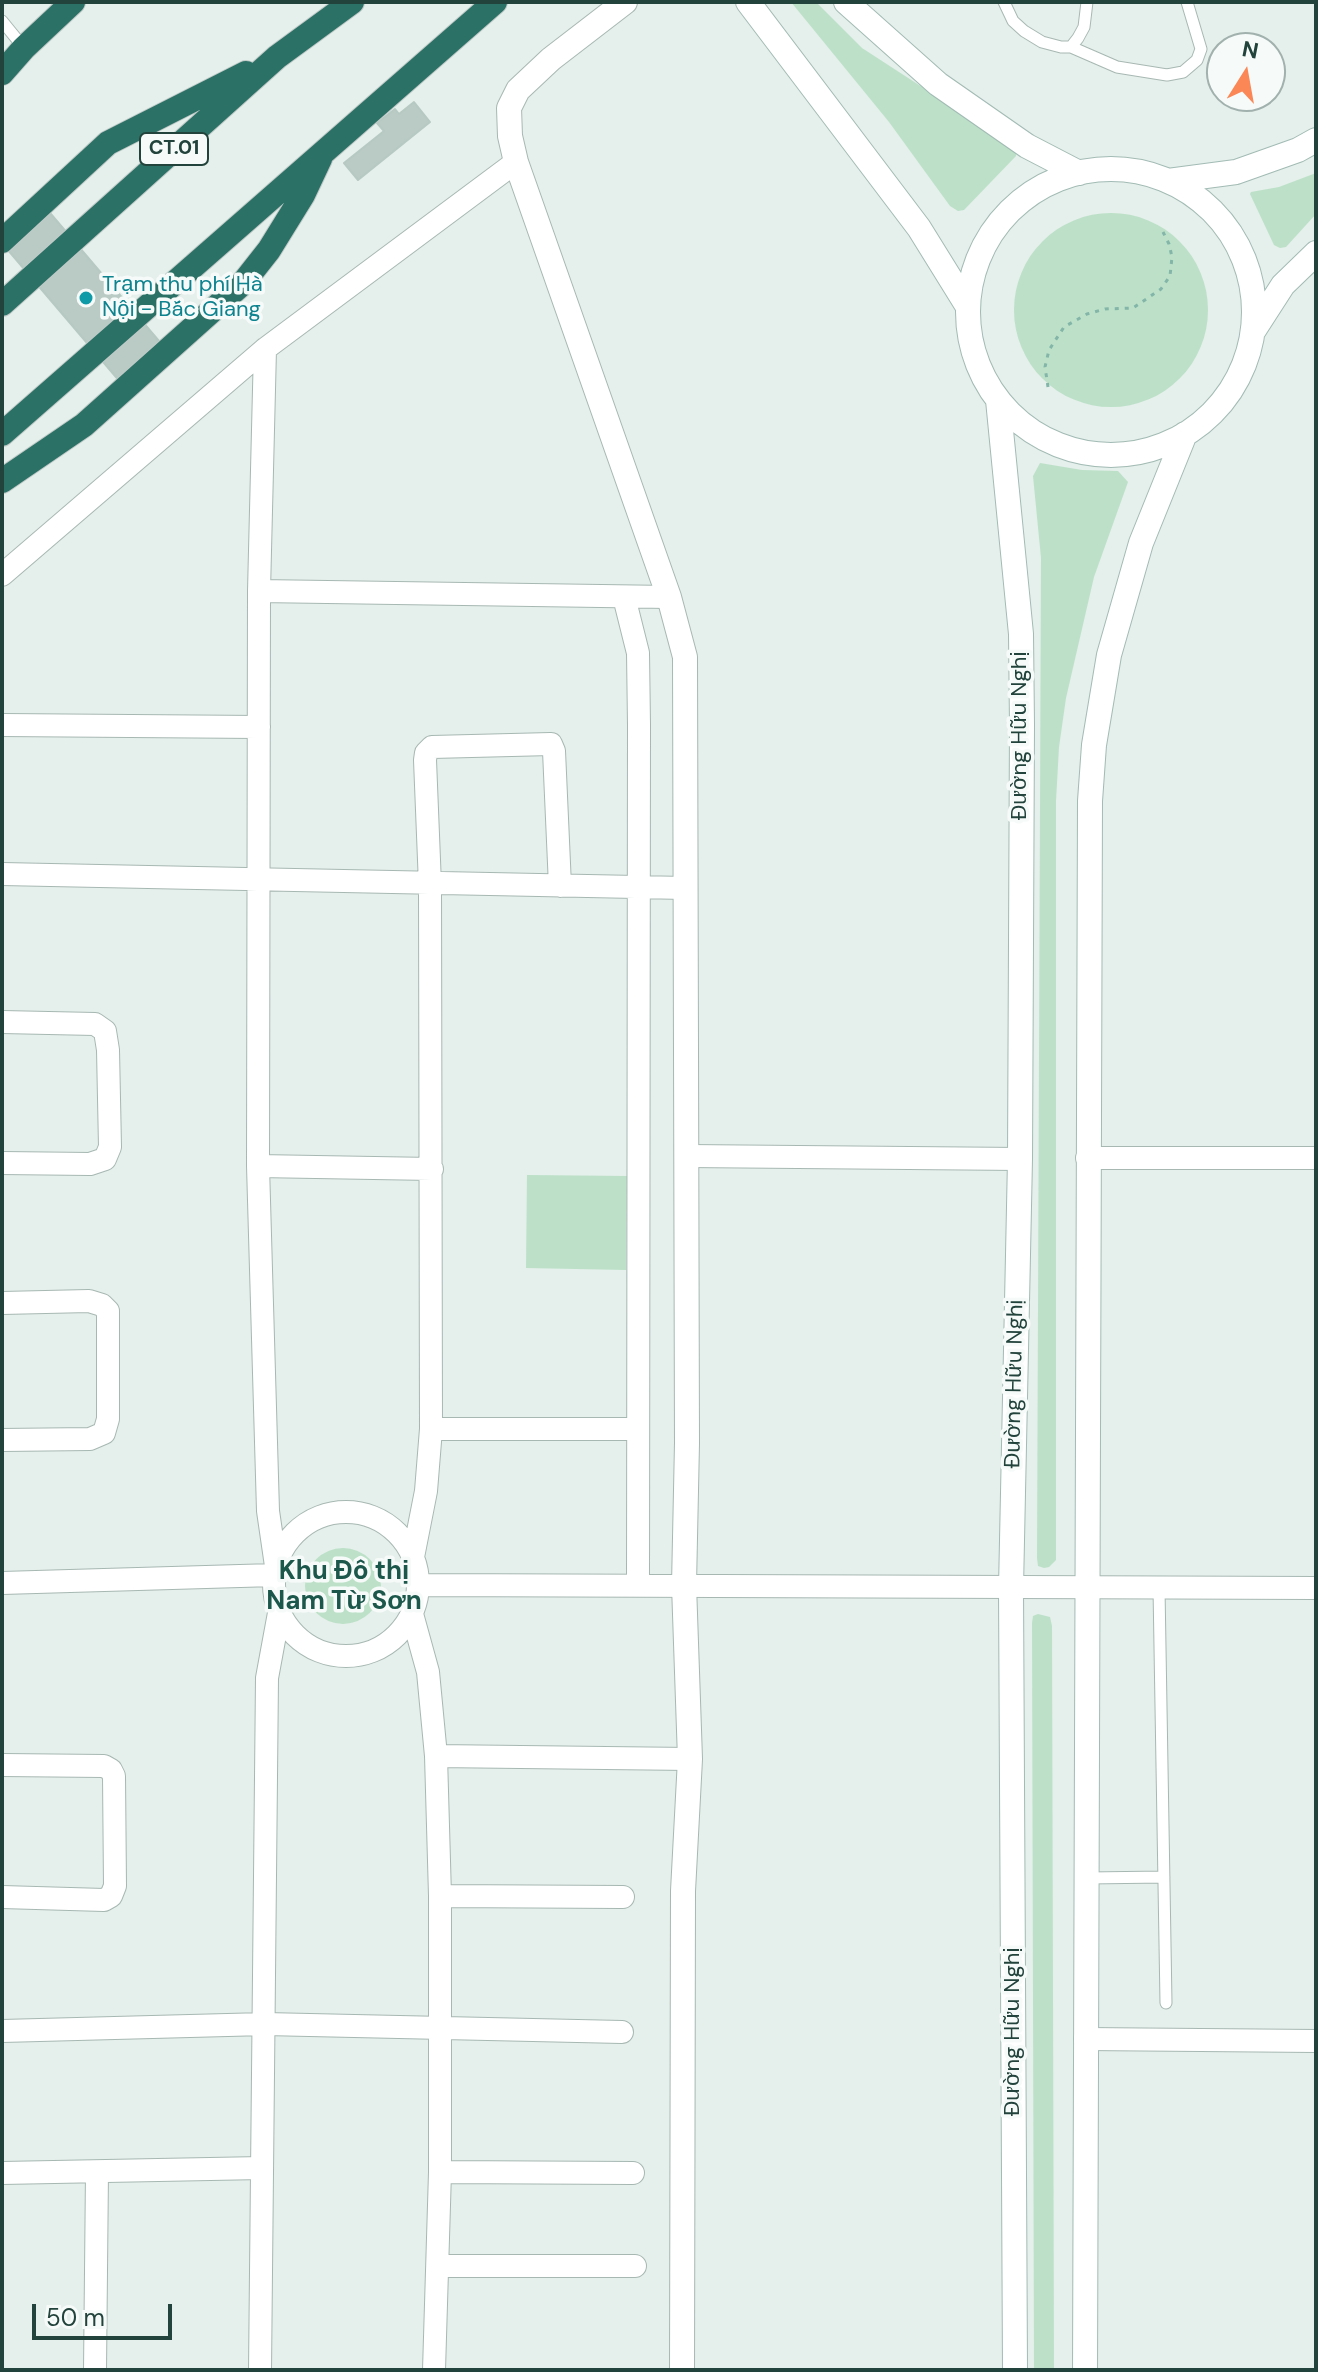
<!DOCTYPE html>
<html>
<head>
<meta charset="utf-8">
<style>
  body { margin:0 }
  #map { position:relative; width:1318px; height:2372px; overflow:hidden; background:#e5efeb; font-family:"DM Sans",sans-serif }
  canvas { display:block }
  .frame { position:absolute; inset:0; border:4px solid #22433b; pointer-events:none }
  .north { position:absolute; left:1206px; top:32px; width:80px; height:80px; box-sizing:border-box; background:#f6fbf9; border:2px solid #a1b1ad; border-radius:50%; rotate:11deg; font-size:22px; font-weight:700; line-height:32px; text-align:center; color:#22433b }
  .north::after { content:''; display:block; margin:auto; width:28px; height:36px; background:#fb8756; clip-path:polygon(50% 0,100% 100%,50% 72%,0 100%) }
  .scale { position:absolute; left:32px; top:2304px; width:140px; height:36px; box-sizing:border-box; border:4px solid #22433b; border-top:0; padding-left:10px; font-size:24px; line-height:28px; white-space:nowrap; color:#22433b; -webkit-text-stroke:6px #f6fbf9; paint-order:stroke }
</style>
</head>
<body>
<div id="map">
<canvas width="1318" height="2372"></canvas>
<div class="frame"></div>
<div class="north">N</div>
<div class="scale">50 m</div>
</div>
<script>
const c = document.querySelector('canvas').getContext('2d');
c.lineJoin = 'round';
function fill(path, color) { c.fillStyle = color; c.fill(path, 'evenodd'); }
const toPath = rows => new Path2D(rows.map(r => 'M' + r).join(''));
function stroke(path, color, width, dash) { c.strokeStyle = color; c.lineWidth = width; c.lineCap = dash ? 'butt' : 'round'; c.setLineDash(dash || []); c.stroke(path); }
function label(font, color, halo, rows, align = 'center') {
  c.font = font + ' "DM Sans",sans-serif'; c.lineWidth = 7; c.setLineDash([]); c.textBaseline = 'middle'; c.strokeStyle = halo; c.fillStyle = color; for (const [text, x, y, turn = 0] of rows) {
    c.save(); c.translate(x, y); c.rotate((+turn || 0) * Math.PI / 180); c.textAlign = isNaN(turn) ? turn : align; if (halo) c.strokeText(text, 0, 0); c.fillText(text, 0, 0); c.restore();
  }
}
const green = toPath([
  [791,2,816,2,862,48,1016,148,1016,156,964,210,958,211,950,206,889,122],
  [1316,173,1316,214,1286,247,1280,248,1274,245,1250,194,1251,192,1279,187],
  '1014 310a97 97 0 1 1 194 0a97 97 0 1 1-194 0Z',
  [1040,463,1082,470,1118,471,1128,482,1094,577,1066,698,1059,747,1056,801,1056,1560,1049,1567,1044,1568,1038,1566,1037,1558,1041,558,1033,476],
  [527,1175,627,1176,626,1270,526,1268],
  '305 1586a38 38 0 1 1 76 0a38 38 0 1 1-76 0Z',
  [1038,1614,1050,1617,1052,1626,1054,2370,1034,2370,1032,1623,1033,1616]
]);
const building = toPath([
  [414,102,430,122,358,180,344,163,384,131,377,123,395,109,399,114,414,102],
  [39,200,170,354,127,390,2,243,39,200]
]);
const path = toPath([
  [1048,387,1045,367,1049,350,1064,327,1087,314,1105,309,1133,308,1161,289,1170,276,1172,257,1169,244,1163,232]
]);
const service = toPath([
  [1004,2,1013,21,1024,31,1042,42,1061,47,1071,47,1078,38,1084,27,1087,2],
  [2,21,24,48],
  [1071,47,1117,67,1167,75,1183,72,1197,60,1201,49,1187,2],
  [1159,1588,1166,2003],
  [1087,1878,1164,1877]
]);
const minor = toPath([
  [265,349,259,591,258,1166,268,1511,276,1566],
  [2,575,265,349,516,162],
  [259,591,669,597],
  [624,597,638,653,639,725,638,1585],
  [2,725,259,727],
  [2,874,685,888],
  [2,1022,95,1024,105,1031,108,1050,110,1147,105,1159,90,1164,2,1163],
  [687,1156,1020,1159],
  [1087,1158,1316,1158],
  [258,1166,432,1169],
  [2,1303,89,1301,102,1305,108,1311,108,1419,104,1433,90,1439,2,1440],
  [431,1429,638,1429],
  '274 1584a72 72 0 1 1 144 0a72 72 0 1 1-144 0Z',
  [413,1557,426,1491,431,1429,430,885,425,760,426,753,432,747,551,744,554,751,560,886],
  [2,1583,274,1575],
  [418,1585,1316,1588],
  [412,1614,428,1672,436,1756,440,1896,440,2172,434,2370],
  [436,1756,690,1759],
  [2,1765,104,1766,111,1770,114,1776,115,1886,111,1896,104,1900,2,1897],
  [440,1896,623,1897],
  [2,2031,265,2024,622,2032],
  [1085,2039,1316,2041],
  [440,2172,633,2173],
  [2,2173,262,2168],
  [438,2266,635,2266],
  [95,2370,97,2172],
  [260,2370,267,1678,279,1613]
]);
const tertiary = toPath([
  [625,2,551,59,518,90,509,108,510,136,516,162,669,597,685,657,687,1443,684,1585,690,1759,683,1891,682,2370]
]);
const secondary = toPath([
  [748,2,919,228,968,307],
  [846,2,938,84,1027,146,1079,173],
  '968 312a143 143 0 1 1 286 0a143 143 0 1 1-286 0Z',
  [1168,181,1236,172,1298,150,1316,140],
  [1254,330,1283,285,1316,253],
  [998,400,1021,634,1022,725,1020,1159,1011,1588,1015,2370],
  [1085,2370,1090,801,1094,745,1109,655,1141,543,1185,434]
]);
const motorway = toPath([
  [2,73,24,48,73,2],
  [2,241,108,143,246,73],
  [2,304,277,57,352,2],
  [2,434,495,2],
  [2,481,84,425,243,283,269,250,303,195,320,159]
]);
const markers = [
  [86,298,8,"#0f9aa8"]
];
const shields = [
  [174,149,68]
];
const shieldNames = [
  ["CT.01",174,149]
];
const cultureNames = [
  ["Trạm thu phí Hà",102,285],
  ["Nội - Bắc Giang",102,310]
];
const streetNames = [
  ["Đường Hữu Nghị",1020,736,-90],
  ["Đường Hữu Nghị",1015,1384,-89],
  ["Đường Hữu Nghị",1013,2032,-90]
];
const quarterNames = [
  ["Khu Đô thị",344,1572],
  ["Nam Từ Sơn",344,1602]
];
fill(green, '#bce1c8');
fill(building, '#bacac4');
stroke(building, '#b6c9c2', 2);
stroke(service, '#a7b8b3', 13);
stroke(minor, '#a7b8b3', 24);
stroke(tertiary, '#a7b8b3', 26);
stroke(secondary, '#a2bbb4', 26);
stroke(motorway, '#c1cac8', 26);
stroke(path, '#83b5a8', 3, [4, 6]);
stroke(service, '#fff', 11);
stroke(minor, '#fff', 22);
stroke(tertiary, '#fff', 24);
stroke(secondary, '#fff', 24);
stroke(motorway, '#2b7166', 24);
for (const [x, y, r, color] of markers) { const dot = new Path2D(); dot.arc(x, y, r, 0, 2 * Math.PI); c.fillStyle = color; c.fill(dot); stroke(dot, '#f6fbf9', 3); }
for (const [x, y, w] of shields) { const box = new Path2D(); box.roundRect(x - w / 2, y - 16, w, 32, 6); c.fillStyle = '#f6fbf9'; c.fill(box); stroke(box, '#22433b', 2); }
label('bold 20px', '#22433b', null, shieldNames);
label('22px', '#0d838f', '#f6fbf9', cultureNames, 'left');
label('22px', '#22433b', '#f6fbf9', streetNames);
label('bold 26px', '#1c574b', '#f6fbf9', quarterNames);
</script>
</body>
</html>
